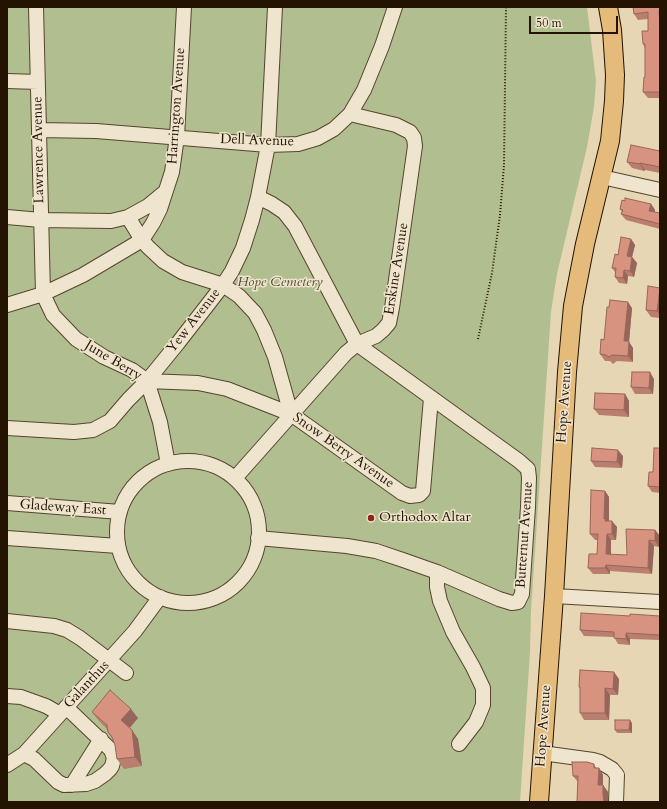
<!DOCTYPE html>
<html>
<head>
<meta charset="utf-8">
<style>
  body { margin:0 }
  #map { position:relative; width:667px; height:809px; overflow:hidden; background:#e7d6b3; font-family:Cardo,serif }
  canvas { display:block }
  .frame { position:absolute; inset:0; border:8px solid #241300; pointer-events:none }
  .scale { position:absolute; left:529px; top:16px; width:89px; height:18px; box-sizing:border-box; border:2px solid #241300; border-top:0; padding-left:5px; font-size:12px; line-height:14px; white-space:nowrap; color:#241300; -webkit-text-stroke:3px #efe4ce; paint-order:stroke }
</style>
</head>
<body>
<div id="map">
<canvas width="667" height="809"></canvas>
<div class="frame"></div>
<div class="scale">50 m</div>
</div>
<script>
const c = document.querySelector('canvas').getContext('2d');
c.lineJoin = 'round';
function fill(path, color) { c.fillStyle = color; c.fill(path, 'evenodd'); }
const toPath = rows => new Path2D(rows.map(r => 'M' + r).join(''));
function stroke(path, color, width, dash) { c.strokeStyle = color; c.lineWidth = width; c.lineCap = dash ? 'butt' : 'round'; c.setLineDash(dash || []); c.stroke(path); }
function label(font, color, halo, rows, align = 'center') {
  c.font = font + ' Cardo,serif'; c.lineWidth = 3; c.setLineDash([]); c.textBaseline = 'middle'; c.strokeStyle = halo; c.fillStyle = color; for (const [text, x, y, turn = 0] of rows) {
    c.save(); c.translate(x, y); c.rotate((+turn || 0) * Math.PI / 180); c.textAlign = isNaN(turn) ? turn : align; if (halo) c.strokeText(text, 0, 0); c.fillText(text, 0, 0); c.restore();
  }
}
const green = toPath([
  [7,7,587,7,596,81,594,107,587,147,557,274,551,312,531,611,530,652,520,802,7,802]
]);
const path = toPath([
  [478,339,492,273,500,215,504,165,506,7]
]);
const minor = toPath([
  [36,7,43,294,53,315,76,339,104,357,132,370,147,381,160,422,168,464],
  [7,81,38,82],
  [39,130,96,131,268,145,298,144,318,138,334,129,350,114,364,90,382,46,395,7],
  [602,177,660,190],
  [258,197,272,204,284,212,295,226,357,344,519,461,528,469,529,478,528,507,522,594,518,602,512,603,499,599,437,572,403,560,376,551,347,546,258,538],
  [7,217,41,220,111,221,128,217,148,206,165,192],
  [128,217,142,240,148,247,163,261,182,272,223,285,239,296,255,313,264,330,275,357,291,414],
  [7,305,43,294,83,275,142,240,153,223,160,209,172,172,177,137,184,7],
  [147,381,198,383,227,389,291,414,402,493,410,496,419,495,423,491,431,398],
  [7,428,74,432,93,430,110,421,128,400,147,381,178,343,223,285,232,271,243,248,252,220,258,197,268,145,275,7],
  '117 532a71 71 0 1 1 142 0a71 71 0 1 1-142 0Z',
  [236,477,346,353,357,344,376,336,383,330,389,323,392,308,415,146,414,138,410,132,396,125,350,114],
  [7,503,120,512],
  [7,538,118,546],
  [437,572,437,587,440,601,453,632,473,667,483,688,483,705,476,722,459,744],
  [554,596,660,602],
  [7,621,54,626,67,630,80,638,126,673],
  [7,696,21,697,46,706,60,714],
  [542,753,593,760,600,762,612,769,617,775,616,802],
  [24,754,34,759,58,782,64,785,86,784,95,781,105,774,110,769,112,766,114,758,111,750,66,707],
  [7,765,24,754,135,631,160,597],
  [72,785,101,739]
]);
const major = toPath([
  [539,802,554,596,567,372,573,306,585,244,610,141,614,101,615,75,612,30,608,7]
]);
const wall = toPath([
  [660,7,660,98,648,98,643,92,645,77,645,48,643,44,648,31,648,19,638,20,634,14],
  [660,151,660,173,645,170,644,171,632,168,627,162],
  [651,204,655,210,655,212,660,213,660,229,626,220,621,214,622,212,620,209],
  [631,239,635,245,632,257,637,263,634,277,628,276,627,284,619,283,615,277,615,272,612,268,618,255],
  [660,288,660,318,651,317,646,310],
  [632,308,629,342,633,348,633,362,617,361,613,364,610,361,605,361,600,354,604,340],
  [654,379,653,394,635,394,631,387],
  [625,394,629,401,629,417,599,415,594,409],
  [660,448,660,493,652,492,648,486],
  [623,456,622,468,595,467,591,461],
  [605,491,609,497,609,521,617,527,616,540,611,540,611,555,627,555,655,530,660,536,659,547,654,546,652,574,610,571,610,574,593,574,588,568,597,554,598,540,595,540,590,534],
  [630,616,660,616,660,640,630,639,630,645,618,644,614,637,584,636,580,630],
  [619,679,618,695,610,695,609,720,584,720,580,713,580,689,579,687],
  [92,712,138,718,129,728,132,730,138,739,142,766,124,769,117,759,115,745,113,740,108,732,107,729,99,721],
  [632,723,632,733,617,733,615,730],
  [594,764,596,768,599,768,603,775,603,785,608,792,608,802,577,802,578,782,573,776]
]);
const shadedWall = toPath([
  [640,163,645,170,644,171,640,164],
  [651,204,655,210,654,218,649,211],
  [631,239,635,245,632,257,637,263,634,277,630,271,627,256],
  [624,270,628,276,627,284,623,278],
  [660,288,660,315,657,311],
  [628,302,632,308,629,342,633,348,633,362,628,356,624,341],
  [650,372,654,379,653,394,649,388],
  [625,394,629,401,629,417,624,410],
  [618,450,623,456,622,468,617,462],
  [605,491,609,497,609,523,610,527,604,519],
  [612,521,617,527,616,540,612,534],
  [655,530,660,536,659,547,655,541],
  [607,534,611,540,611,561,606,554],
  [649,540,654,546,652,574,648,568],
  [606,565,610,571,610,574,605,568],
  [626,633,630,639,630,645,626,639],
  [614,672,619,679,618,695,613,689],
  [605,688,610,695,609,720,605,713],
  [131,709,138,718,128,730,121,720],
  [630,720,632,723,632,733,629,730],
  [132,730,138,739,142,766,135,757],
  [599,768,603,775,603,792,598,785],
  [603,785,608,792,608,802,604,802,603,795]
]);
const building = toPath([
  [633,7,660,7,660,11,659,11,660,26,660,92,643,92,644,77,645,77,645,44,643,44,642,31,648,31,648,12,634,14,633,7],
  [631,145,660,151,660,167,640,163,640,164,627,162,631,145],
  [625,198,651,204,649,211,660,213,660,224,621,214,623,210,620,209,622,200,625,201,625,198],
  [621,237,631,239,627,256,632,257,630,271,624,270,623,278,615,277,616,268,612,268,615,254,618,255,621,237],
  [648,286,660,288,657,311,646,310,648,286],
  [610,300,628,302,624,341,629,341,628,356,612,355,609,357,606,355,600,354,601,339,604,340,607,307,609,307,610,300],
  [632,372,650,372,649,388,631,387,632,372],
  [595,393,625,394,624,410,594,409,595,393],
  [592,448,618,450,617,462,591,461,592,448],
  [654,448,660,448,660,487,648,486,649,472,653,472,654,448],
  [591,490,605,491,604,519,606,519,605,521,612,521,612,534,607,534,606,554,627,555,626,529,655,530,655,541,649,540,648,568,606,565,605,568,588,568,589,554,597,554,598,534,590,534,591,490],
  [581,613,630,616,630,614,660,616,660,635,626,633,626,639,614,638,614,632,580,630,581,613],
  [580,670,614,672,613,689,605,688,605,713,580,713,580,687,579,687,580,670],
  [110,690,131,709,121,720,132,730,135,757,117,759,115,745,112,737,108,732,107,725,92,712,110,690],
  [615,720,630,720,629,730,615,730,615,720],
  [572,762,587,762,594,764,594,768,599,768,598,785,603,785,603,795,604,802,577,802,578,776,573,776,572,762]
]);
const markers = [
  [371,518,4,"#8f2418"]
];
const streetNames = [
  ["Harrington Avenue",177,106,-86],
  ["Dell Avenue",257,141,2],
  ["Lawrence Avenue",39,150,-91],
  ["Erskine Avenue",397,269,-81],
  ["Yew Avenue",194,321,-52],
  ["June Berry",113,361,31],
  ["Hope Avenue",565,402,-86],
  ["Snow Berry Avenue",343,451,35],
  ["Gladeway East",63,508,4],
  ["Butternut Avenue",525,535,-86],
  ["Galanthus",87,685,-47],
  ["Hope Avenue",544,726,-86]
];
const parkNames = [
  ["Hope Cemetery",280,283]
];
const poiNames = [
  ["Orthodox Altar",379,518]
];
fill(green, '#b1bf90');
stroke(minor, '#55442d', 16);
stroke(major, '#241300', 20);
stroke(path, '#241300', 2, [1, 2]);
stroke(minor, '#efe4ce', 14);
stroke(major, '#e4bb7a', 18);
fill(wall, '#ba7e6e');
fill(shadedWall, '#97665a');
fill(building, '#d89280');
stroke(building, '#97665a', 1);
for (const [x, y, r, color] of markers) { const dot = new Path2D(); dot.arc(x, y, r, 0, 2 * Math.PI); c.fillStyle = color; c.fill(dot); stroke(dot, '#efe4ce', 1.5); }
label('14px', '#241300', '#efe4ce', streetNames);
label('italic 14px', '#554f32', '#efe4ce', parkNames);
label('14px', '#241300', '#efe4ce', poiNames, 'left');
</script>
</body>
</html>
